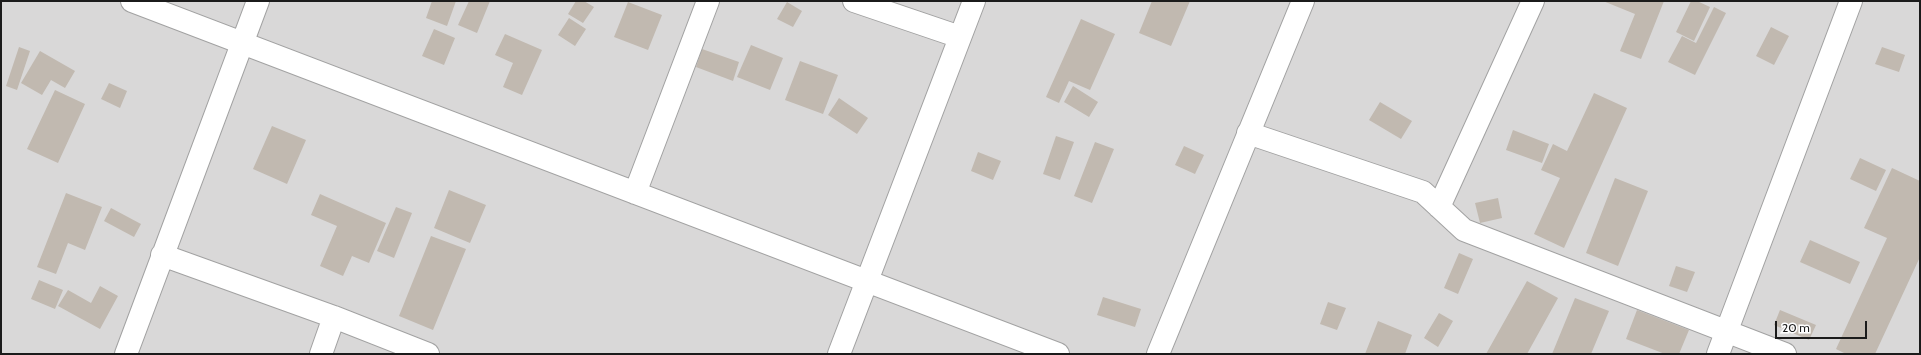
<!DOCTYPE html>
<html>
<head>
<meta charset="utf-8">
<style>
  body { margin:0 }
  #map { position:relative; width:1921px; height:355px; overflow:hidden; background:#edeae0; font-family:Cabin,sans-serif }
  canvas { display:block }
  .frame { position:absolute; inset:0; border:2px solid #1b1b1b; pointer-events:none }
  .scale { position:absolute; left:1775px; top:321px; width:92px; height:18px; box-sizing:border-box; border:2px solid #1b1b1b; border-top:0; padding-left:5px; font-size:12px; line-height:14px; white-space:nowrap; color:#1b1b1b; -webkit-text-stroke:3px #fff; paint-order:stroke }
</style>
</head>
<body>
<div id="map">
<canvas width="1921" height="355"></canvas>
<div class="frame"></div>
<div class="scale">20 m</div>
</div>
<script>
const c = document.querySelector('canvas').getContext('2d');
c.lineJoin = 'round';
function fill(path, color) { c.fillStyle = color; c.fill(path, 'evenodd'); }
const toPath = rows => new Path2D(rows.map(r => 'M' + r).join(''));
function stroke(path, color, width, dash) { c.strokeStyle = color; c.lineWidth = width; c.lineCap = dash ? 'butt' : 'round'; c.setLineDash(dash || []); c.stroke(path); }
const residential = toPath([
  [1,1,1920,1,1920,354,1,354]
]);
const building = toPath([
  [432,1,456,1,447,26,426,18],
  [469,1,490,1,477,33,458,25],
  [576,1,584,1,594,7,583,23,568,14],
  [1152,1,1190,1,1171,46,1139,33],
  [1603,1,1664,1,1641,59,1620,51,1635,14],
  [1691,1,1697,1,1710,7,1694,41,1676,32],
  [628,2,662,15,648,50,614,37],
  [787,2,802,11,793,27,777,19],
  [1714,7,1726,13,1695,75,1668,62,1682,36,1696,43],
  [569,18,586,29,575,46,558,35],
  [1081,19,1115,34,1090,90,1069,81,1059,103,1046,97],
  [1771,27,1789,36,1774,65,1756,56],
  [434,29,455,38,444,65,422,56],
  [505,34,542,50,522,95,503,87,513,63,495,55],
  [751,45,783,58,770,90,737,77],
  [19,47,30,51,17,90,6,86],
  [1882,47,1905,55,1899,72,1875,64],
  [702,49,739,62,733,81,696,67],
  [40,51,75,71,65,88,51,80,42,95,21,83],
  [800,61,838,75,823,114,785,100],
  [109,83,127,91,120,108,101,99],
  [1073,86,1098,102,1089,117,1064,102],
  [55,90,85,104,58,163,27,149],
  [1594,93,1627,108,1564,248,1534,234,1560,178,1541,170,1553,144,1567,151],
  [839,98,868,118,857,134,828,115],
  [1380,102,1412,121,1401,139,1369,120],
  [272,126,306,140,287,184,253,169],
  [1513,130,1549,144,1542,163,1506,150],
  [1056,136,1074,142,1060,180,1043,174],
  [1095,142,1114,149,1092,203,1074,196],
  [1184,146,1204,155,1195,174,1175,165],
  [978,152,1001,161,993,180,971,171],
  [1860,158,1886,170,1876,191,1850,179],
  [1892,168,1920,181,1920,257,1875,354,1846,354,1836,349,1887,238,1864,228],
  [1615,178,1648,191,1618,266,1586,253],
  [449,190,486,205,470,243,434,228],
  [66,193,102,207,85,250,68,243,56,274,37,267],
  [320,194,386,223,369,263,352,256,343,276,320,266,337,226,311,215],
  [1498,198,1502,218,1480,223,1475,203],
  [396,207,412,213,394,258,377,251],
  [111,208,141,224,134,237,104,221],
  [431,236,466,249,433,330,399,316],
  [1810,240,1860,262,1850,284,1800,262],
  [1459,253,1473,259,1458,294,1444,288],
  [1676,266,1695,272,1687,292,1669,286],
  [39,280,63,290,55,309,31,299],
  [1527,281,1558,298,1527,354,1486,354],
  [100,286,118,296,100,329,58,306,68,290,91,303],
  [1103,297,1141,309,1135,327,1097,315],
  [1575,298,1609,311,1591,354,1552,354],
  [1328,302,1346,308,1337,330,1320,324],
  [1637,310,1689,330,1679,354,1665,354,1626,339],
  [1780,310,1816,325,1809,340,1774,325],
  [1439,313,1453,321,1438,347,1424,338],
  [1378,321,1412,335,1405,354,1365,354]
]);
const street = toPath([
  [132,1,1058,354],
  [854,1,960,37],
  [1248,133,1423,192,1464,230,1785,354],
  [635,193,708,1],
  [1439,207,1533,1],
  [162,255,334,317,428,354],
  [126,354,258,1],
  [321,354,334,317],
  [839,354,974,1],
  [1158,354,1303,1],
  [1718,354,1851,1]
]);
fill(residential, '#d9d8d8');
fill(building, '#c1b9b0');
stroke(street, '#a2a2a2', 24);
stroke(street, '#fff', 22);
</script>
</body>
</html>
